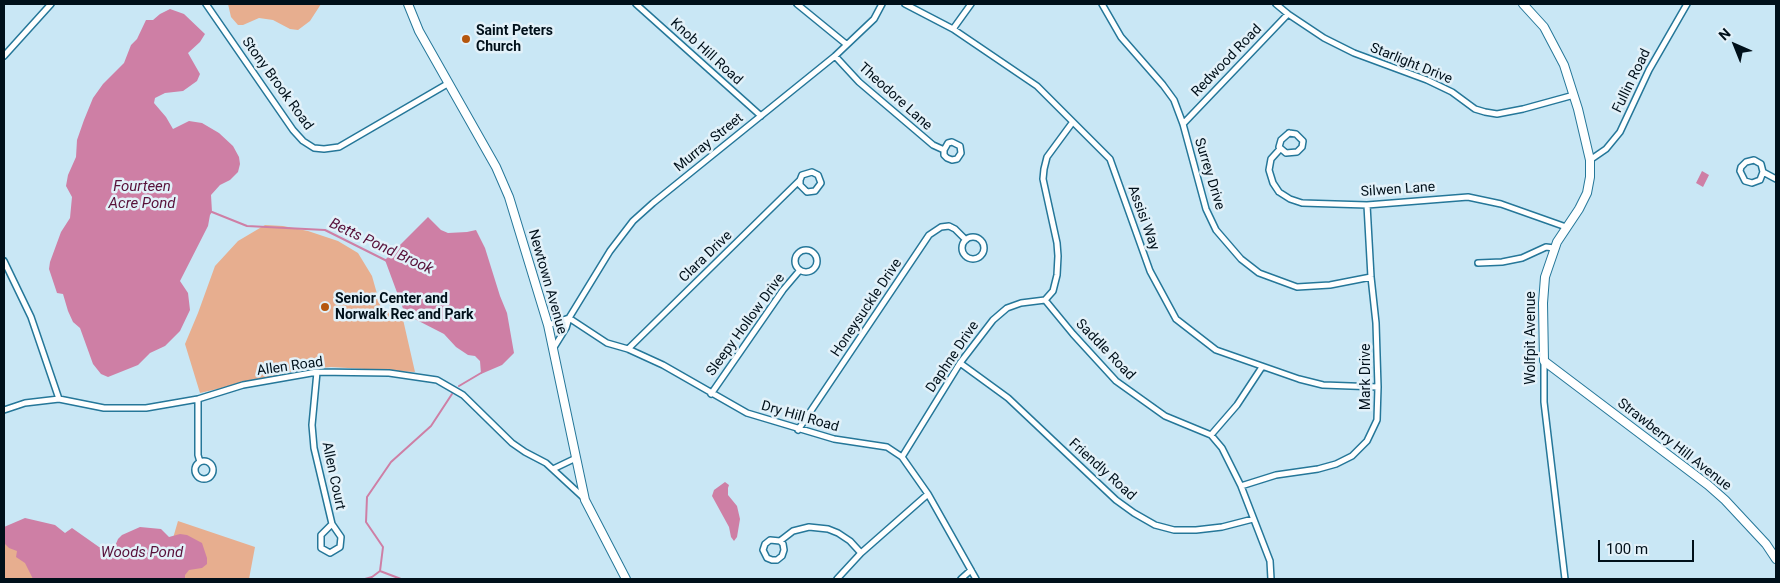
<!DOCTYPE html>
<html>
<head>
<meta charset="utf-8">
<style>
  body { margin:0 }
  #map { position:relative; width:1780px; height:583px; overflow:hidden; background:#c9e7f5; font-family:Roboto,sans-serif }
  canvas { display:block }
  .frame { position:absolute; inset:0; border:5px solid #00101a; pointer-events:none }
  .north { position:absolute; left:1710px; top:20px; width:50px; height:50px; -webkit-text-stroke:4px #e2f1f9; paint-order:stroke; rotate:316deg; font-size:14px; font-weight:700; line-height:20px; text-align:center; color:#00101a }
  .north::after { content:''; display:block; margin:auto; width:18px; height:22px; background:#00101a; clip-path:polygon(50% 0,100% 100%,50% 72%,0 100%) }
  .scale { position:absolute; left:1598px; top:540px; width:96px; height:22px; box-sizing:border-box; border:2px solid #00101a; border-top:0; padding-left:6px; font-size:15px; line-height:18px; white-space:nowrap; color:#00101a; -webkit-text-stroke:4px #e2f1f9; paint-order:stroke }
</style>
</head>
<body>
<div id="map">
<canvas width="1780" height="583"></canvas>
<div class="frame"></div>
<div class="north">N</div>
<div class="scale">100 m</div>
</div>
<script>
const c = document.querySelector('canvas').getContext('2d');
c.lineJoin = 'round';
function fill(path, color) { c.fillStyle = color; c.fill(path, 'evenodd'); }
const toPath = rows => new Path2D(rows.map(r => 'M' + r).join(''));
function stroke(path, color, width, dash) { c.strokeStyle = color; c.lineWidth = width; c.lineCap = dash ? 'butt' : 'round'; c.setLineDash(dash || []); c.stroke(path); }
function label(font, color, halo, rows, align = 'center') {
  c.font = font + ' Roboto,sans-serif'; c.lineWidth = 5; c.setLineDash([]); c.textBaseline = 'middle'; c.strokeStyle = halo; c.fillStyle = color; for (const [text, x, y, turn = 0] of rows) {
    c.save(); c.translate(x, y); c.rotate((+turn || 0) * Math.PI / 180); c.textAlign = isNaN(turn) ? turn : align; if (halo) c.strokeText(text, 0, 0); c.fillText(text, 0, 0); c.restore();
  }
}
const green = toPath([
  [228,4,321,4,310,21,298,30,290,29,273,20,259,18,243,25,238,25,231,17],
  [265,225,283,226,308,231,338,241,358,253,372,276,381,308,402,315,415,372,331,367,299,370,200,393,185,344,198,313,215,266,238,241],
  [178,521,255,547,249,579,4,579,4,530,84,548,107,550,113,548,121,537,171,545]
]);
const water = toPath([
  [170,9,184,14,205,34,200,42,188,53,200,74,197,81,183,91,165,93,155,98,154,103,166,117,173,129,189,121,202,123,219,133,233,146,239,157,240,164,238,172,230,180,220,185,211,195,212,212,210,215,208,226,180,281,188,293,190,310,180,331,165,346,150,353,138,365,108,377,101,374,93,364,80,328,73,322,68,311,63,294,57,293,49,269,50,262,61,232,70,218,72,197,66,186,68,175,76,157,77,140,84,120,93,98,103,84,124,63,131,45,137,39,146,20,153,20,160,14],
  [1702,171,1709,175,1703,187,1696,183],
  [428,217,441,230,448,233,467,232,476,230,485,248,500,296,507,313,514,353,502,365,481,374,480,361,475,356,468,355,456,347,444,334,405,314,385,260],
  [725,482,729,485,728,488,728,495,737,506,740,519,737,537,734,541,731,537,729,527,712,496,714,490],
  [25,518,55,525,65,533,72,528,99,547,106,548,115,546,118,539,122,535,140,527,161,529,169,537,180,534,187,535,202,543,207,558,207,564,202,568,189,570,185,575,185,579,33,579,25,563,16,557,17,551,9,548,5,544,4,536,4,527]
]);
const stream = toPath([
  [212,212,247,226,325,230,387,261],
  [459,386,481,373],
  [380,571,383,547,366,522,367,497,391,462,431,426,452,394],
  [380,571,401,579],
  [365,579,372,577,380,571]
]);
const street = toPath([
  [206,4,293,130,303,141,314,148,324,149,339,147,449,83],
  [636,4,761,116],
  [797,4,846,44],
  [905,4,953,29,1037,86,1110,159,1150,271,1176,319,1216,350,1299,379,1323,385,1378,387],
  [1102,4,1121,37,1163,85,1174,100,1183,124,1206,209,1216,230,1241,259,1259,273,1297,287,1330,285,1371,277],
  [1276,4,1288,14,1324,38,1354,53,1427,80,1452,92,1475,109,1485,112,1497,114,1523,109,1574,95],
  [953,29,971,4],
  [4,56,51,4],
  [835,56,859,82,933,145,944,150,944,155,947,158,952,160,957,159,961,153,960,146,952,142,948,143,944,150],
  [1183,124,1288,14],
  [1289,133,1296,134,1303,141,1302,147,1297,152,1286,153,1279,147,1281,140,1289,133],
  [1280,149,1271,159,1269,170,1273,183,1279,192,1290,199,1302,203,1367,205,1468,197,1501,204,1566,227],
  [1590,160,1606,149,1620,132,1649,70,1687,4],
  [1763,172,1760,180,1752,183,1745,181,1740,171,1741,167,1746,162,1754,160,1761,164,1763,172,1776,179],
  '962 248a11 11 0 1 1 22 0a11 11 0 1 1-22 0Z',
  '795 261a11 11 0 1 1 22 0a11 11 0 1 1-22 0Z',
  [4,261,31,317,59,399],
  [1478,263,1502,262,1522,258,1546,247,1554,248],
  [1045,300,1073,334,1116,381,1165,416,1211,435,1222,448,1241,486,1270,561,1271,579],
  [1045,300,1053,291,1057,275,1058,256,1057,243,1043,179,1044,169,1047,157,1072,123],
  [548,325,569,318,610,251,633,221,653,203,835,56,874,19,882,4],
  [553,349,566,328,569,318,607,343,628,349,663,365,747,413,834,439,887,447,902,457,928,494,976,579],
  [628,349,800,180,802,175,812,172,818,175,821,183,815,191,807,192,800,185,800,180],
  [1544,361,1544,402,1565,579],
  [960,363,1008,398,1116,500,1134,513,1155,525,1174,530,1196,530,1222,527,1253,519],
  [317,372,312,425,314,448,332,524,321,535,321,548,330,553,340,547,341,537,332,524],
  [711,394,783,290,800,270],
  [198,399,198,455,200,462],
  [4,410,25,403,59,399,104,408,146,408,198,399,243,385,317,372,389,373,437,380,463,395,512,443,525,452,546,463,585,499],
  [798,430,929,235,941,227,949,226,955,229,966,240],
  [1211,435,1237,405,1262,367],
  [902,457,960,363,993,320,1007,308,1021,303,1045,300],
  '195 470a9 9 0 1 1 18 0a9 9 0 1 1-18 0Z',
  [553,469,576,458],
  [1241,486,1276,475,1318,469,1336,464,1352,456,1367,441,1377,420,1378,387,1376,323,1371,277,1367,205],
  [780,541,783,544,784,550,782,556,777,560,772,560,767,558,763,550,765,544,770,540,780,541,793,531,809,527,828,529,838,533,850,541,861,553],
  [837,579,861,553,928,494],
  [961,579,971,570]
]);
const secondary = toPath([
  [408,4,419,31,496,167,509,197,548,325,585,500,626,579],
  [1523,4,1544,27,1564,65,1578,109,1590,160,1590,177,1587,193,1579,209,1557,242,1545,277,1543,303,1544,361,1708,485,1725,500,1766,544,1776,559]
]);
const markers = [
  [466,39,5,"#b5560d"],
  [325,307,5,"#b5560d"]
];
const poiNames = [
  ["Saint Peters",476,31],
  ["Church",476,47],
  ["Senior Center and",335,299],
  ["Norwalk Rec and Park",335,315]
];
const streetNames = [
  ["Knob Hill Road",706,52,42],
  ["Redwood Road",1227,61,-46],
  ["Starlight Drive",1411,64,22],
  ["Fullin Road",1632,81,-64],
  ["Stony Brook Road",277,84,54],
  ["Theodore Lane",895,97,42],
  ["Murray Street",709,143,-39],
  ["Surrey Drive",1209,174,73],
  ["Silwen Lane",1398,190,-4],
  ["Assisi Way",1143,218,70],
  ["Clara Drive",706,257,-44],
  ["Newtown Avenue",547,282,74],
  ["Honeysuckle Drive",867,308,-56],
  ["Sleepy Hollow Drive",746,325,-54],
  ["Wolfpit Avenue",1531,338,-90],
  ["Saddle Road",1105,350,46],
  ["Daphne Drive",953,357,-56],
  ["Allen Road",290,367,-8],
  ["Mark Drive",1366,377,-90],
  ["Dry Hill Road",800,417,16],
  ["Strawberry Hill Avenue",1674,445,38],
  ["Friendly Road",1102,470,42],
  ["Allen Court",333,476,78]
];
const waterNames = [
  ["Fourteen",142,187],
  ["Acre Pond",142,204],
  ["Betts Pond Brook",381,247,25],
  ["Woods Pond",142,553]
];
fill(green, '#e7ae8f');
fill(water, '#ce7fa5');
stroke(stream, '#ce7fa5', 2);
stroke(street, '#257799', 8);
stroke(secondary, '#257799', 10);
stroke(street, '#fff', 5);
stroke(secondary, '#fff', 8);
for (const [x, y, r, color] of markers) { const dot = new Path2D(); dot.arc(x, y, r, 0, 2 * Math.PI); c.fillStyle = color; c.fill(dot); stroke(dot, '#e2f1f9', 2); }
label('bold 14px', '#00101a', '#e2f1f9', poiNames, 'left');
label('14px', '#00101a', '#e2f1f9', streetNames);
label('italic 15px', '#58113a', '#e2f1f9', waterNames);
</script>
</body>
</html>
